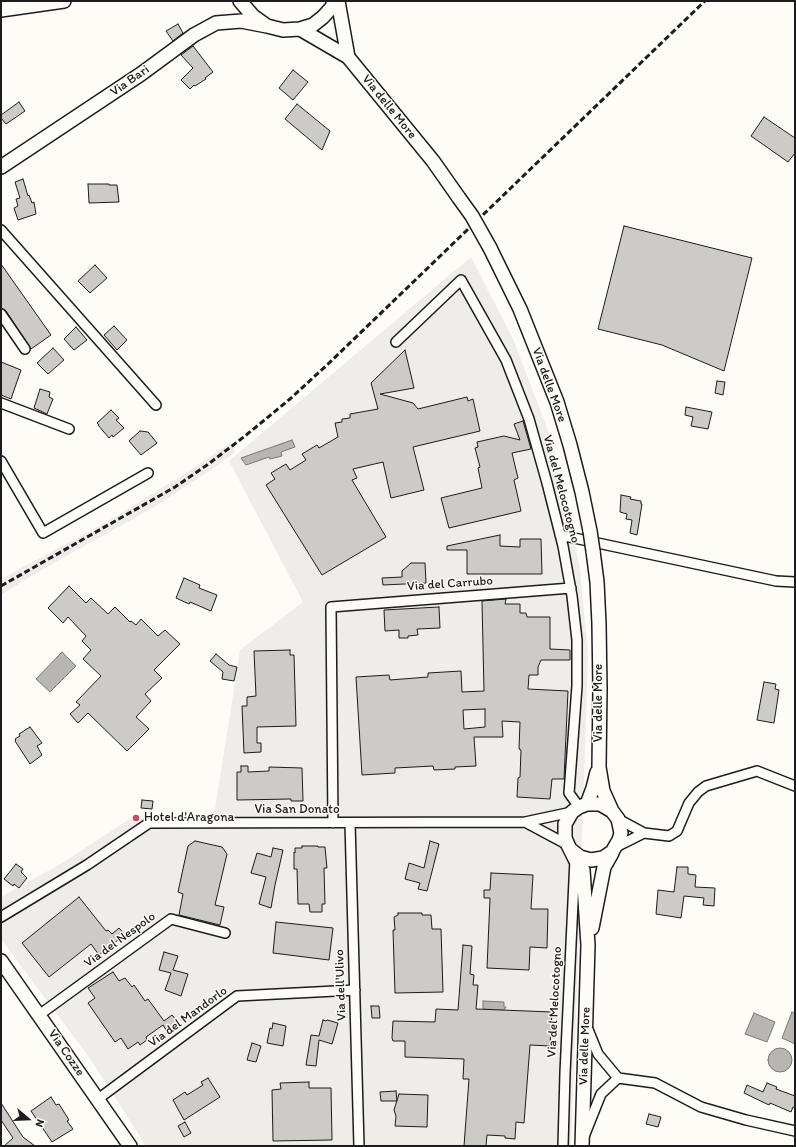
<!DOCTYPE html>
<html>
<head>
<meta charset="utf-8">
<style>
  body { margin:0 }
  #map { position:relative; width:796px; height:1147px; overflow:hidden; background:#fdfcf7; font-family:Itim,sans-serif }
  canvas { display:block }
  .frame { position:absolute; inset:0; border:2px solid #1c1c1c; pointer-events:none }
  .north { position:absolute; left:8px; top:1099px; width:40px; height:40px; -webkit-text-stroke:3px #fdfcf7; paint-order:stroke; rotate:109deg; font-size:11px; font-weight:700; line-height:16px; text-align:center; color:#1c1c1c }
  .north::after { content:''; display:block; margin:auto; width:14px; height:18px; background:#1c1c1c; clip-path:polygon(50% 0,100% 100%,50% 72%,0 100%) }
</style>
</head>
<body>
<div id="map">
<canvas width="796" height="1147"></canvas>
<div class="frame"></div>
<div class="north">N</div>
</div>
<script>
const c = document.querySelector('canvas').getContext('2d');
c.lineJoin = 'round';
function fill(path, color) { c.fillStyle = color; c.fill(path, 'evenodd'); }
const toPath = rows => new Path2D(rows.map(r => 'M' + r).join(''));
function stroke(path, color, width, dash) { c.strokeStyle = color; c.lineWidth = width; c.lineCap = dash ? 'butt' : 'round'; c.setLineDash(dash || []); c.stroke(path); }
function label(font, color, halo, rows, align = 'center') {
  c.font = font + ' Itim,sans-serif'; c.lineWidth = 3; c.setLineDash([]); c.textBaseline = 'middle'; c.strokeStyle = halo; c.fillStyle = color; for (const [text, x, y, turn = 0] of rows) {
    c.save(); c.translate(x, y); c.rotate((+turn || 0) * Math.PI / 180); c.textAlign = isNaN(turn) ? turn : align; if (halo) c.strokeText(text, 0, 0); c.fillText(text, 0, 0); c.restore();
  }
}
const built = toPath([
  [471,257,513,339,553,444,580,568,588,656,578,962,571,1146,146,1146,89,1057,1,939,1,897,64,862,131,818,214,816,240,650,303,602,229,461],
  [230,443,235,452,211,470,154,507,38,572,1,595,1,579,110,520,192,469]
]);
const water = toPath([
  [292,440,295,447,281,452,282,456,270,459,269,457,246,465,241,458,292,440],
  [62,652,76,666,50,692,36,679,62,652],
  [483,1001,504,1002,504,1007,506,1007,505,1009,503,1010,483,1009,483,1001],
  [792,1012,795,1014,795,1044,782,1038,792,1012],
  [754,1013,775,1022,767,1042,745,1034,754,1013],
  '768 1060a12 12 0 1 1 24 0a12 12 0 1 1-24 0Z'
]);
const building = toPath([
  [178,24,183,33,173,41,166,31,178,24],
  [193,46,213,72,205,78,206,79,195,86,194,85,190,89,181,80,193,68,181,55,193,46],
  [293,70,308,82,293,100,279,88,293,70],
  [19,102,25,111,6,124,1,118,1,115,19,102],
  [297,104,330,131,322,150,285,119,297,104],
  [764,117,795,138,795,153,788,162,751,136,764,117],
  [23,179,28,196,29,195,32,203,34,202,36,214,18,220,14,208,18,206,16,199,20,198,15,182,23,179],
  [88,184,109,184,109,185,117,185,119,202,89,203,88,184],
  [624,226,752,258,724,371,662,345,598,329,624,226],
  [1,264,51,335,31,349,6,311,1,308,1,264],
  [95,265,107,278,90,293,78,281,95,265],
  [114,326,127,340,117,350,104,335,114,326],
  [76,327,87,340,74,350,64,339,76,327],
  [53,348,64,360,48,374,37,363,53,348],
  [405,350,414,388,380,394,413,403,418,409,467,397,468,401,473,399,480,431,413,447,424,490,391,498,383,462,353,469,357,478,352,480,386,537,322,575,266,485,275,479,271,473,286,464,290,470,306,460,302,454,317,445,319,448,338,437,335,423,342,422,342,419,350,418,350,414,378,409,371,383,405,350],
  [1,362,21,370,11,399,1,395,1,362],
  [717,381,725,382,723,395,715,393,717,381],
  [40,389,50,392,49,397,53,399,47,414,34,408,40,389],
  [686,407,712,412,708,429,691,426,693,417,685,415,686,407],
  [111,410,119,418,116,420,124,428,113,437,112,435,109,438,98,425,99,425,97,423,111,410],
  [523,421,531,449,512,453,518,478,514,480,521,511,449,528,441,498,482,488,478,468,480,467,475,448,478,447,477,442,504,436,520,440,514,424,523,421],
  [140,431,148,432,157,443,141,455,129,441,140,431],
  [621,495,631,497,630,499,641,501,641,504,642,504,637,535,630,533,632,520,626,519,627,514,620,512,621,495],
  [500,535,500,546,520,547,520,539,541,539,542,574,467,574,467,550,447,550,447,546,500,535],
  [411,563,425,563,426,583,383,585,382,578,402,577,402,571,411,563],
  [184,578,200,585,199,588,217,595,211,611,190,602,189,604,176,598,184,578],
  [69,586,86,603,91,598,108,614,115,607,130,622,131,621,136,625,141,619,158,636,165,630,180,644,154,670,162,678,145,694,151,701,136,717,149,729,127,751,88,713,78,723,70,714,80,705,76,702,101,676,83,659,91,650,82,641,86,636,68,617,63,623,48,608,69,586],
  [506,599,505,604,520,604,520,613,526,613,527,617,550,617,550,649,570,650,570,660,541,660,538,667,538,675,529,675,528,689,568,691,564,779,552,779,550,799,517,797,518,778,520,777,521,750,519,749,520,722,502,721,503,737,474,737,476,766,455,767,455,769,434,770,433,766,395,768,395,773,362,775,356,677,389,675,390,680,428,677,428,673,461,671,462,692,484,691,482,601,506,599],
  [485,709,485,727,464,729,463,710,485,709],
  [439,607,440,628,417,629,418,635,408,636,408,638,399,638,399,630,385,631,384,610,439,607],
  [290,650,290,655,294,655,296,726,257,727,257,743,261,743,261,752,244,753,242,706,247,706,247,697,256,696,254,651,290,650],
  [216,654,229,665,237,667,234,681,222,679,223,672,210,661,216,654],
  [764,682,776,684,775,689,779,690,774,723,757,720,764,682],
  [30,727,42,743,37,746,42,755,30,764,15,741,16,740,15,739,20,736,19,734,30,727],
  [241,766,248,766,248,772,269,771,269,767,302,768,303,801,291,801,291,799,237,800,237,772,241,772,241,766],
  [142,800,153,801,152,809,141,808,142,800],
  [195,841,222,847,227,854,215,905,224,907,220,925,179,915,183,894,178,892,188,846,195,841],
  [430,841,439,844,427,891,418,889,420,883,405,879,409,863,424,868,430,841],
  [302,846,318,846,318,847,325,847,327,868,324,868,325,904,322,904,322,912,310,912,309,904,298,904,297,869,294,869,294,852,295,853,295,848,302,848,302,846],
  [273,848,283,850,275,885,271,908,259,904,266,877,251,873,257,853,271,857,273,848],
  [16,864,23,869,21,872,27,878,19,888,14,884,13,886,4,879,16,864],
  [677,867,688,867,688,874,696,875,695,887,715,888,714,906,703,905,704,898,684,896,681,918,656,914,658,890,674,892,677,867],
  [491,873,533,875,531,909,548,909,547,948,530,947,529,970,487,968,490,898,484,898,484,890,490,890,491,873],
  [79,897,106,931,108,930,112,934,119,928,127,937,120,942,118,940,99,955,91,944,49,977,22,943,79,897],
  [398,913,422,913,422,915,431,915,432,929,441,929,443,992,395,993,393,930,395,930,394,917,398,915,398,913],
  [276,922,333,928,329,960,273,953,276,922],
  [463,945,472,946,470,974,474,975,473,985,478,985,476,1009,552,1012,550,1046,530,1045,524,1123,516,1122,515,1139,505,1138,505,1136,487,1135,486,1146,464,1146,469,1079,463,1079,464,1059,405,1057,405,1041,393,1041,392,1038,393,1021,435,1022,436,1009,458,1010,463,945],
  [164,952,178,956,173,970,188,974,181,996,165,990,171,973,159,970,164,952],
  [113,972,119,981,125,978,132,987,134,985,145,1001,148,999,164,1021,172,1015,181,1026,174,1031,173,1029,168,1033,163,1025,146,1037,147,1040,140,1045,138,1042,128,1049,121,1038,115,1042,88,1003,95,998,88,988,113,972],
  [371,1006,379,1006,380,1018,372,1018,371,1006],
  [323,1020,326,1021,327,1020,338,1023,332,1044,319,1040,316,1066,306,1065,311,1035,319,1036,323,1020],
  [273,1023,286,1026,283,1046,267,1043,270,1028,272,1029,273,1023],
  [252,1043,261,1046,256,1062,247,1060,252,1043],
  [208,1078,220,1097,184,1120,173,1100,185,1092,187,1095,203,1085,201,1082,208,1078],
  [309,1082,309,1088,331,1088,332,1140,273,1141,272,1090,281,1089,280,1083,309,1082],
  [767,1083,777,1087,776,1089,795,1096,795,1108,793,1107,791,1112,770,1103,769,1105,744,1093,747,1085,763,1092,767,1083],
  [396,1091,397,1101,381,1101,380,1092,396,1091],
  [399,1094,428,1095,427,1127,395,1126,396,1116,394,1110,399,1094],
  [51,1097,56,1105,59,1104,69,1120,67,1121,73,1129,52,1142,31,1111,51,1097],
  [1,1103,23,1137,35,1146,4,1146,13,1138,1,1120,1,1103],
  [649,1114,661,1117,658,1127,646,1124,649,1114],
  [185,1122,191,1133,184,1137,178,1126,185,1122]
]);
const street = toPath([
  [5,1,16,8,17,1],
  [1,230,156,405],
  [1,314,25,349],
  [396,342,461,280,506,360,529,419,547,483,563,546,572,596,577,640,577,686,569,793,579,807],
  [1,403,69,429],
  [1,461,43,533,148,473],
  [560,535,776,581,795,582],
  [618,819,644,833,669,836,677,831,689,803,698,792,706,786,757,771,795,786],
  [525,822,568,845],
  [333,823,331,607,571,588],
  [350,823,359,1146],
  [616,847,644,833],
  [1,917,87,865,149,823,525,822,572,812],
  [39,1015,171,919,225,933],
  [618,1078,655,1083,701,1107,746,1120,795,1131],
  [98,1099,237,996,355,990],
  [585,1134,601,1094,618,1078,598,1054,587,1027],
  [563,1146,565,1073,575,859]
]);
const secondary = toPath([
  [240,1,253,16,267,26,283,30,300,29,313,25,323,17,332,7,334,1],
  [338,1,348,57],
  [1,10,64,1],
  [300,29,348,57,433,161,459,198],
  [1,167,141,74,194,35,216,23,241,21,267,26],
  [490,248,520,309,557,402,570,445,582,492,590,531],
  [593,551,597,582,599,624,600,689,599,767,603,791,612,811],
  [587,804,593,788,597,772],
  [571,850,580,857,591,860,603,858,612,852,619,840,621,833,618,819,612,811,600,804,587,804,579,807,572,812,565,824,565,838,568,845,575,859,583,870,588,945,582,1146],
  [592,928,604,867,612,853],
  [1,961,130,1146]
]);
const rail = toPath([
  [1,586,175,487,207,465,245,436,290,399,327,365,705,1]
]);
const secondaryBridge = toPath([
  [459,198,472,216,490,248],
  [590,531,593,551]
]);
const markers = [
  [136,818,4,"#d1495b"]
];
const streetNames = [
  ["Via Bari",130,81,-35],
  ["Via delle More",389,107,51],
  ["Via delle More",549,385,70],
  ["Via del Melocotogno",561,489,75],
  ["Via del Carrubo",450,584,-4],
  ["Via delle More",599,703,-90],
  ["Via San Donato",297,810],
  ["Via del Nespolo",120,940,-36],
  ["Via dell'Ulivo",341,985,-92],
  ["Via del Melocotogno",555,1002,-87],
  ["Via del Mandorlo",188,1017,-36],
  ["Via delle More",585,1046,-88],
  ["Via Cozze",66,1053,55]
];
const poiNames = [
  ["Hotel d'Aragona",144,818]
];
fill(built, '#eeede9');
fill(water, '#b7b6b2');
stroke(water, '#797876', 1);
fill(building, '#cccbc8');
stroke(building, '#1c1c1c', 1);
stroke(street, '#1c1c1c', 12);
stroke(secondary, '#1c1c1c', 16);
stroke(street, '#fdfcf7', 9);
stroke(secondary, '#fdfcf7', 13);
stroke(rail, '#1c1c1c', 3, [6, 3]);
stroke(secondaryBridge, '#1c1c1c', 16, []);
stroke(secondaryBridge, '#fdfcf7', 13);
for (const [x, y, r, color] of markers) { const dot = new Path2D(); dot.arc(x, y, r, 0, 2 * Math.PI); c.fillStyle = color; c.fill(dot); stroke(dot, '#fdfcf7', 1.5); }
label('13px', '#1c1c1c', '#fdfcf7', streetNames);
label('13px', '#1c1c1c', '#fdfcf7', poiNames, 'left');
</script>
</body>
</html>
